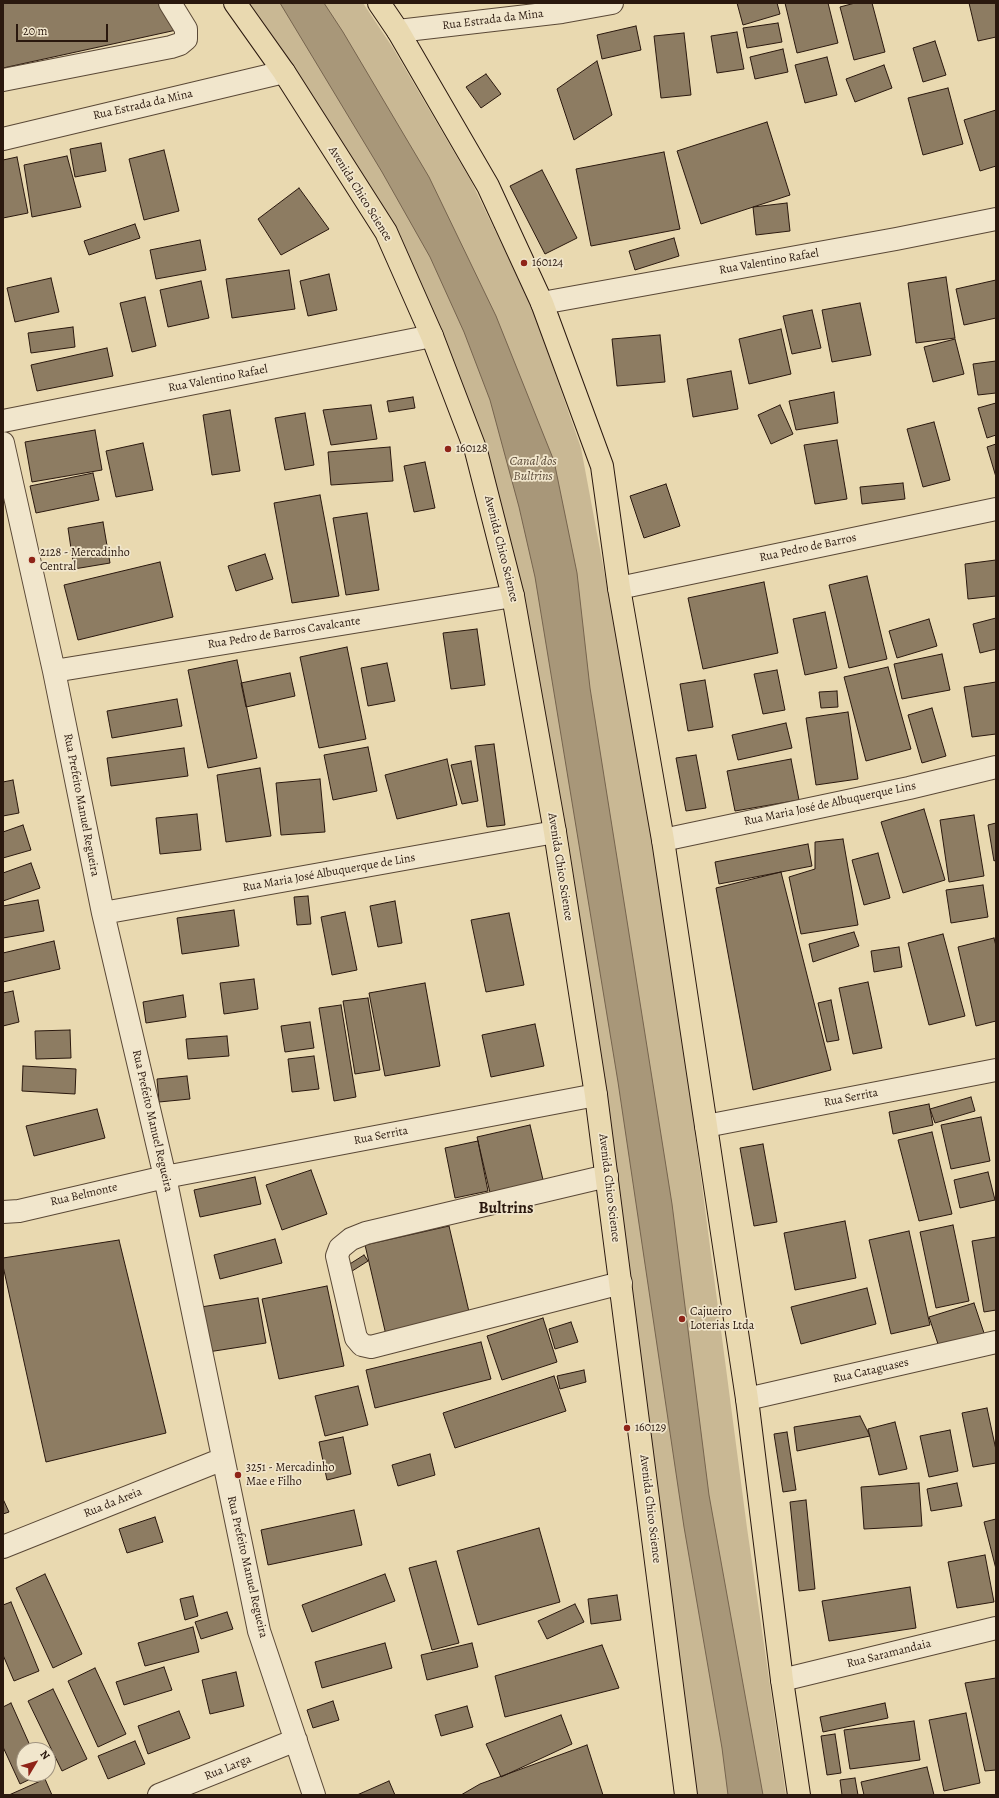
<!DOCTYPE html>
<html>
<head>
<meta charset="utf-8">
<style>
  body { margin:0 }
  #map { position:relative; width:999px; height:1798px; overflow:hidden; background:#e9d9b0; font-family:Alegreya,serif }
  canvas { display:block }
  .frame { position:absolute; inset:0; border:4px solid #2a180e; pointer-events:none }
  .north { position:absolute; left:16px; top:1742px; width:40px; height:40px; box-sizing:border-box; background:#f1e6cc; border:1px solid #a19480; border-radius:50%; rotate:52deg; font-size:11px; font-weight:700; line-height:16px; text-align:center; color:#2a180e }
  .north::after { content:''; display:block; margin:auto; width:14px; height:18px; background:#8f2418; clip-path:polygon(50% 0,100% 100%,50% 72%,0 100%) }
  .scale { position:absolute; left:16px; top:24px; width:92px; height:18px; box-sizing:border-box; border:2px solid #2a180e; border-top:0; padding-left:5px; font-size:12px; line-height:14px; white-space:nowrap; color:#2a180e; -webkit-text-stroke:3px #f1e6cc; paint-order:stroke }
</style>
</head>
<body>
<div id="map">
<canvas width="999" height="1798"></canvas>
<div class="frame"></div>
<div class="north">N</div>
<div class="scale">20 m</div>
</div>
<script>
const c = document.querySelector('canvas').getContext('2d');
c.lineJoin = 'round';
function fill(path, color) { c.fillStyle = color; c.fill(path, 'evenodd'); }
const toPath = rows => new Path2D(rows.map(r => 'M' + r).join(''));
function stroke(path, color, width, dash) { c.strokeStyle = color; c.lineWidth = width; c.lineCap = dash ? 'butt' : 'round'; c.setLineDash(dash || []); c.stroke(path); }
function label(font, color, halo, rows, align = 'center') {
  c.font = font + ' Alegreya,serif'; c.lineWidth = 3.5; c.setLineDash([]); c.textBaseline = 'middle'; c.strokeStyle = halo; c.fillStyle = color; for (const [text, x, y, turn = 0] of rows) {
    c.save(); c.translate(x, y); c.rotate((+turn || 0) * Math.PI / 180); c.textAlign = isNaN(turn) ? turn : align; if (halo) c.strokeText(text, 0, 0); c.fillText(text, 0, 0); c.restore();
  }
}
const green = toPath([
  [247,3,363,3,393,48,471,181,532,307,581,448,646,795,689,1087,747,1528,786,1795,697,1795,644,1382,569,843,524,595,441,330]
]);
const water = toPath([
  [280,3,324,3,343,32,429,177,496,316,554,461,577,573,590,688,672,1204,709,1495,763,1795,728,1795,722,1748,684,1527,618,1082,535,577,519,507,490,400,464,332,430,257,382,172,280,3]
]);
const building = toPath([
  [3,3,165,3,181,29,3,68,3,3],
  [737,3,777,3,780,14,743,25,737,3],
  [785,3,828,3,838,43,797,53,785,3],
  [855,3,872,3,885,52,854,60,840,7,855,3],
  [969,3,996,3,996,37,978,41,969,3],
  [778,23,782,42,747,48,743,28,778,23],
  [636,26,641,50,602,59,597,35,636,26],
  [737,32,744,69,717,73,711,36,737,32],
  [684,33,691,95,661,98,654,36,684,33],
  [935,41,946,75,923,82,913,48,935,41],
  [783,49,788,72,755,79,750,57,783,49],
  [827,57,837,95,805,103,795,65,827,57],
  [597,61,612,115,574,140,557,89,597,61],
  [884,65,892,88,855,102,846,79,884,65],
  [486,74,501,94,481,108,466,87,486,74],
  [948,88,963,144,923,155,908,98,948,88],
  [996,110,996,166,980,171,964,120,996,110],
  [767,122,790,195,701,224,677,151,767,122],
  [101,143,106,171,75,177,70,149,101,143],
  [164,150,179,211,144,220,129,159,164,150],
  [664,152,680,229,591,246,576,169,664,152],
  [67,156,81,207,32,217,24,165,67,156],
  [17,157,28,213,3,218,3,160,17,157],
  [542,170,577,238,545,254,510,186,542,170],
  [299,188,329,229,281,255,258,219,299,188],
  [787,203,790,231,756,235,753,207,787,203],
  [135,224,140,238,89,255,84,241,135,224],
  [674,238,679,256,635,270,629,251,674,238],
  [200,240,206,270,156,279,150,250,200,240],
  [289,270,295,309,232,318,226,279,289,270],
  [329,274,337,310,308,316,300,281,329,274],
  [946,277,955,338,916,343,908,283,946,277],
  [51,278,59,312,15,322,7,288,51,278],
  [996,280,996,318,964,325,956,289,996,280],
  [201,281,209,318,168,327,160,290,201,281],
  [145,297,156,346,132,352,120,303,145,297],
  [860,303,871,355,832,362,822,310,860,303],
  [812,310,821,348,792,354,783,316,812,310],
  [73,327,75,347,31,353,28,333,73,327],
  [781,329,791,374,749,384,739,339,781,329],
  [660,335,665,382,617,386,612,339,660,335],
  [955,339,964,374,933,382,924,347,955,339],
  [107,348,113,376,37,391,31,365,107,348],
  [996,361,996,393,978,395,973,364,996,361],
  [731,371,738,409,693,417,687,379,731,371],
  [834,392,838,423,796,430,789,401,834,392],
  [413,397,415,408,389,412,387,401,413,397],
  [996,403,996,435,987,438,978,408,996,403],
  [371,405,377,439,331,445,323,410,371,405],
  [780,405,793,434,771,444,758,415,780,405],
  [230,410,240,471,212,475,203,415,230,410],
  [305,413,314,465,285,470,275,418,305,413],
  [934,422,950,480,923,487,907,429,934,422],
  [95,430,102,470,32,482,25,442,95,430],
  [837,440,847,499,815,504,804,445,837,440],
  [143,443,153,490,116,497,106,451,143,443],
  [996,444,996,477,987,447,996,444],
  [390,447,393,481,331,485,328,452,390,447],
  [425,462,435,508,414,512,404,466,425,462],
  [93,473,99,500,36,513,30,486,93,473],
  [903,483,905,499,862,504,860,487,903,483],
  [666,484,680,526,644,538,630,496,666,484],
  [320,495,339,596,292,603,274,503,320,495],
  [367,513,379,590,346,595,333,518,367,513],
  [103,522,110,563,74,569,68,528,103,522],
  [265,554,273,579,236,591,228,566,265,554],
  [996,560,996,596,968,599,965,564,996,560],
  [160,562,173,617,78,640,64,585,160,562],
  [867,576,887,659,849,668,829,585,867,576],
  [764,582,778,653,703,669,688,598,764,582],
  [825,612,837,668,805,675,793,619,825,612],
  [996,618,996,649,980,653,973,624,996,618],
  [929,619,937,646,897,658,889,631,929,619],
  [477,629,485,685,451,689,443,633,477,629],
  [347,647,366,739,319,748,300,657,347,647],
  [942,654,950,690,902,699,894,664,942,654],
  [237,660,257,758,208,768,188,670,237,660],
  [387,663,395,701,368,706,361,668,387,663],
  [888,667,911,749,866,761,844,677,888,667],
  [777,670,785,710,763,714,754,674,777,670],
  [290,673,295,696,246,707,241,683,290,673],
  [705,680,713,727,688,731,680,684,705,680],
  [996,682,996,734,972,737,964,687,996,682],
  [837,691,838,707,821,708,819,692,837,691],
  [177,699,182,726,112,738,107,711,177,699],
  [932,708,946,756,922,763,908,715,932,708],
  [848,712,858,779,816,785,806,718,848,712],
  [786,723,792,748,738,760,732,735,786,723],
  [494,744,505,825,487,827,475,746,494,744],
  [368,747,377,791,333,800,324,755,368,747],
  [184,748,188,776,111,786,107,758,184,748],
  [696,755,706,808,686,811,676,758,696,755],
  [447,759,457,805,397,819,385,775,447,759],
  [791,759,799,800,735,811,727,771,791,759],
  [471,761,478,801,462,804,451,765,471,761],
  [260,768,271,836,226,842,217,775,260,768],
  [320,779,325,832,281,835,276,783,320,779],
  [13,780,19,813,3,816,3,782,13,780],
  [924,809,945,880,903,893,881,822,924,809],
  [197,814,201,850,160,854,156,818,197,814],
  [974,815,984,876,949,882,940,820,974,815],
  [996,823,996,860,994,861,988,825,996,823],
  [23,825,31,850,3,858,3,832,23,825],
  [843,839,858,925,801,934,789,877,815,869,815,842,843,839],
  [808,844,812,866,719,884,715,862,808,844],
  [878,853,890,898,864,905,852,860,878,853],
  [31,863,40,888,3,901,3,873,31,863],
  [781,872,831,1070,753,1090,716,888,781,872],
  [983,885,988,917,951,923,946,890,983,885],
  [308,896,311,924,297,925,294,897,308,896],
  [38,900,44,931,3,938,3,906,38,900],
  [395,901,402,943,378,947,370,906,395,901],
  [234,910,239,946,182,954,177,918,234,910],
  [345,912,357,970,332,975,321,917,345,912],
  [509,913,524,985,486,992,471,920,509,913],
  [854,932,859,946,813,962,809,944,854,932],
  [943,934,965,1016,929,1025,908,943,943,934],
  [994,938,996,946,996,1021,976,1026,958,947,994,938],
  [54,941,60,969,3,982,3,953,54,941],
  [899,947,902,967,874,972,871,951,899,947],
  [254,979,258,1009,224,1014,220,983,254,979],
  [868,982,882,1048,853,1054,839,988,868,982],
  [425,983,440,1066,385,1076,369,993,425,983],
  [13,991,19,1022,3,1026,3,993,13,991],
  [183,995,186,1017,146,1023,143,1002,183,995],
  [368,998,380,1070,355,1074,343,1001,368,998],
  [831,1000,839,1040,827,1042,818,1003,831,1000],
  [341,1005,356,1097,334,1101,319,1008,341,1005],
  [310,1022,314,1048,285,1052,281,1026,310,1022],
  [535,1024,544,1066,491,1077,482,1035,535,1024],
  [70,1030,71,1058,36,1059,35,1031,70,1030],
  [227,1036,229,1056,188,1059,186,1039,227,1036],
  [314,1056,319,1089,292,1092,288,1059,314,1056],
  [23,1066,76,1069,75,1094,22,1091,23,1066],
  [187,1076,190,1099,159,1102,157,1079,187,1076],
  [971,1097,975,1111,935,1123,930,1109,971,1097],
  [929,1104,933,1125,893,1134,889,1112,929,1104],
  [97,1109,105,1138,34,1156,26,1126,97,1109],
  [981,1117,990,1161,951,1169,941,1125,981,1117],
  [530,1125,544,1184,491,1197,477,1137,530,1125],
  [932,1132,952,1214,919,1221,898,1140,932,1132],
  [478,1141,488,1191,455,1198,445,1148,478,1141],
  [763,1144,777,1222,754,1226,740,1148,763,1144],
  [311,1170,327,1214,282,1230,266,1185,311,1170],
  [988,1172,995,1200,960,1208,954,1180,988,1172],
  [255,1177,261,1204,200,1217,194,1190,255,1177],
  [845,1221,856,1278,795,1290,784,1233,845,1221],
  [953,1225,969,1301,936,1308,920,1232,953,1225],
  [449,1226,470,1316,386,1335,365,1245,449,1226],
  [909,1231,930,1325,891,1334,869,1240,909,1231],
  [996,1237,996,1310,984,1312,972,1241,996,1237],
  [275,1239,282,1263,220,1279,214,1255,275,1239],
  [119,1240,166,1433,46,1462,3,1266,3,1258,119,1240],
  [364,1255,368,1261,349,1273,345,1267,364,1255],
  [327,1286,344,1366,279,1379,262,1299,327,1286],
  [867,1288,876,1324,801,1344,791,1307,867,1288],
  [258,1298,266,1343,208,1352,201,1307,258,1298],
  [974,1303,985,1336,940,1350,929,1317,974,1303],
  [543,1318,557,1362,502,1380,487,1336,543,1318],
  [571,1322,578,1342,555,1349,549,1329,571,1322],
  [481,1342,491,1379,375,1408,366,1370,481,1342],
  [584,1370,586,1382,560,1389,557,1376,584,1370],
  [554,1376,566,1411,455,1448,443,1413,554,1376],
  [358,1386,368,1425,325,1436,315,1396,358,1386],
  [987,1408,996,1450,996,1463,973,1467,962,1413,987,1408],
  [860,1416,870,1436,797,1451,794,1427,860,1416],
  [895,1422,907,1469,879,1475,868,1429,895,1422],
  [950,1430,958,1471,929,1477,920,1436,950,1430],
  [787,1432,796,1490,783,1492,774,1434,787,1432],
  [343,1437,351,1474,327,1480,319,1442,343,1437],
  [430,1454,435,1475,398,1486,392,1465,430,1454],
  [919,1483,922,1526,864,1529,861,1487,919,1483],
  [957,1483,962,1506,931,1511,927,1489,957,1483],
  [3,1499,9,1512,3,1514,3,1499],
  [806,1500,815,1589,799,1591,790,1502,806,1500],
  [354,1510,362,1545,268,1565,261,1530,354,1510],
  [155,1517,163,1542,127,1553,119,1529,155,1517],
  [996,1519,996,1569,984,1522,996,1519],
  [539,1528,560,1602,478,1625,457,1551,539,1528],
  [985,1555,994,1602,957,1608,948,1562,985,1555],
  [436,1561,459,1643,432,1650,409,1568,436,1561],
  [45,1574,82,1654,53,1668,16,1588,45,1574],
  [385,1574,395,1601,312,1632,302,1605,385,1574],
  [910,1587,916,1628,829,1641,822,1601,910,1587],
  [617,1595,621,1620,591,1624,588,1599,617,1595],
  [193,1596,198,1616,185,1620,180,1599,193,1596],
  [11,1602,39,1671,14,1681,3,1655,3,1605,11,1602],
  [575,1604,584,1622,547,1639,538,1621,575,1604],
  [227,1612,233,1629,201,1639,195,1622,227,1612],
  [193,1627,199,1652,145,1666,138,1643,193,1627],
  [385,1643,392,1668,322,1688,315,1662,385,1643],
  [472,1643,478,1667,427,1680,421,1655,472,1643],
  [602,1645,619,1688,505,1717,495,1676,602,1645],
  [164,1667,172,1690,124,1705,116,1682,164,1667],
  [95,1668,126,1734,98,1747,68,1681,95,1668],
  [236,1672,244,1706,210,1714,202,1680,236,1672],
  [996,1678,996,1770,985,1771,965,1683,996,1678],
  [53,1689,87,1759,62,1771,28,1701,53,1689],
  [333,1701,339,1720,313,1728,307,1710,333,1701],
  [11,1703,32,1750,24,1750,24,1774,41,1774,20,1784,3,1747,3,1707,11,1703],
  [885,1703,888,1718,823,1732,820,1717,885,1703],
  [467,1706,473,1727,441,1736,435,1715,467,1706],
  [179,1711,190,1738,148,1754,138,1726,179,1711],
  [966,1713,980,1783,944,1791,929,1720,966,1713],
  [561,1715,572,1744,501,1777,486,1744,561,1715],
  [914,1721,920,1760,850,1769,844,1730,914,1721],
  [835,1734,841,1773,827,1775,821,1736,835,1734],
  [135,1741,145,1764,108,1779,98,1756,135,1741],
  [587,1745,603,1795,461,1795,480,1784,587,1745],
  [927,1767,934,1795,864,1795,861,1782,927,1767],
  [855,1778,858,1795,842,1795,840,1780,855,1778],
  [45,1779,52,1795,9,1795,45,1779],
  [389,1781,395,1795,357,1795,389,1781]
]);
const minor = toPath([
  [398,31,562,12,612,3],
  [3,80,171,47,180,44,186,39,186,29,170,3],
  [3,139,284,72],
  [542,303,896,239,996,219],
  [3,421,432,336],
  [3,443,54,671,103,913,165,1177,259,1631,314,1795],
  [619,588,996,509],
  [54,671,513,596],
  [663,840,909,788,996,767],
  [103,913,555,832],
  [706,1126,996,1070],
  [607,1176,366,1233,351,1239,340,1248,337,1256,356,1338,362,1345,371,1347,621,1283],
  [3,1212,19,1211,165,1177,596,1095],
  [747,1399,996,1342],
  [3,1547,223,1459],
  [782,1680,996,1628],
  [159,1795,296,1740]
]);
const major = toPath([
  [235,3,284,72,386,232,432,336,476,451,513,596,555,832,596,1095,686,1795],
  [379,3,398,31,488,186,542,303,602,466,619,588,663,840,706,1126,747,1399,782,1680,799,1795]
]);
const markers = [
  [524,263,4,"#8f2418"],
  [448,449,4,"#8f2418"],
  [32,560,4,"#8f2418"],
  [682,1319,4,"#8f2418"],
  [627,1428,4,"#8f2418"],
  [238,1475,4,"#8f2418"]
];
const streetNames = [
  ["Rua Estrada da Mina",493,20,-7],
  ["Rua Estrada da Mina",143,105,-13],
  ["Avenida Chico Science",360,194,58],
  ["Rua Valentino Rafael",769,262,-10],
  ["Rua Valentino Rafael",218,379,-11],
  ["Rua Pedro de Barros",808,548,-12],
  ["Avenida Chico Science",501,549,76],
  ["Rua Pedro de Barros Cavalcante",284,633,-9],
  ["Rua Maria José de Albuquerque Lins",830,804,-12],
  ["Rua Prefeito Manuel Regueira",81,805,79],
  ["Avenida Chico Science",560,867,81],
  ["Rua Maria José Albuquerque de Lins",329,873,-10],
  ["Rua Serrita",851,1098,-11],
  ["Rua Prefeito Manuel Regueira",152,1121,77],
  ["Rua Serrita",381,1136,-11],
  ["Avenida Chico Science",609,1188,83],
  ["Rua Belmonte",84,1195,-13],
  ["Rua Cataguases",871,1371,-13],
  ["Rua da Areia",113,1503,-22],
  ["Avenida Chico Science",650,1509,83],
  ["Rua Prefeito Manuel Regueira",247,1567,77],
  ["Rua Saramandaia",889,1654,-14],
  ["Rua Larga",228,1768,-22]
];
const poiNames = [
  ["160124",532,263],
  ["160128",456,449],
  ["2128 - Mercadinho",40,553],
  ["Central",40,567],
  ["Cajueiro",690,1312],
  ["Loterias Ltda",690,1326],
  ["160129",635,1428],
  ["3251 - Mercadinho",246,1468],
  ["Mae e Filho",246,1482]
];
const waterNames = [
  ["Canal dos",533,462],
  ["Bultrins",533,477]
];
const districtNames = [
  ["Bultrins",506,1209]
];
fill(green, '#c9b894');
fill(water, '#a89779');
stroke(water, '#76644e', 1);
fill(building, '#8d7c62');
stroke(building, '#2a180e', 1);
stroke(minor, '#5a4836', 24);
stroke(major, '#2a180e', 24);
stroke(minor, '#f1e6cc', 22);
stroke(major, '#e9d9b0', 22);
for (const [x, y, r, color] of markers) { const dot = new Path2D(); dot.arc(x, y, r, 0, 2 * Math.PI); c.fillStyle = color; c.fill(dot); stroke(dot, '#f1e6cc', 1.5); }
label('12px', '#2a180e', '#f1e6cc', streetNames);
label('12px', '#2a180e', '#f1e6cc', poiNames, 'left');
label('italic 13px', '#5c4b39', '#f1e6cc', waterNames);
label('bold 16px', '#2a180e', '#f1e6cc', districtNames);
</script>
</body>
</html>
